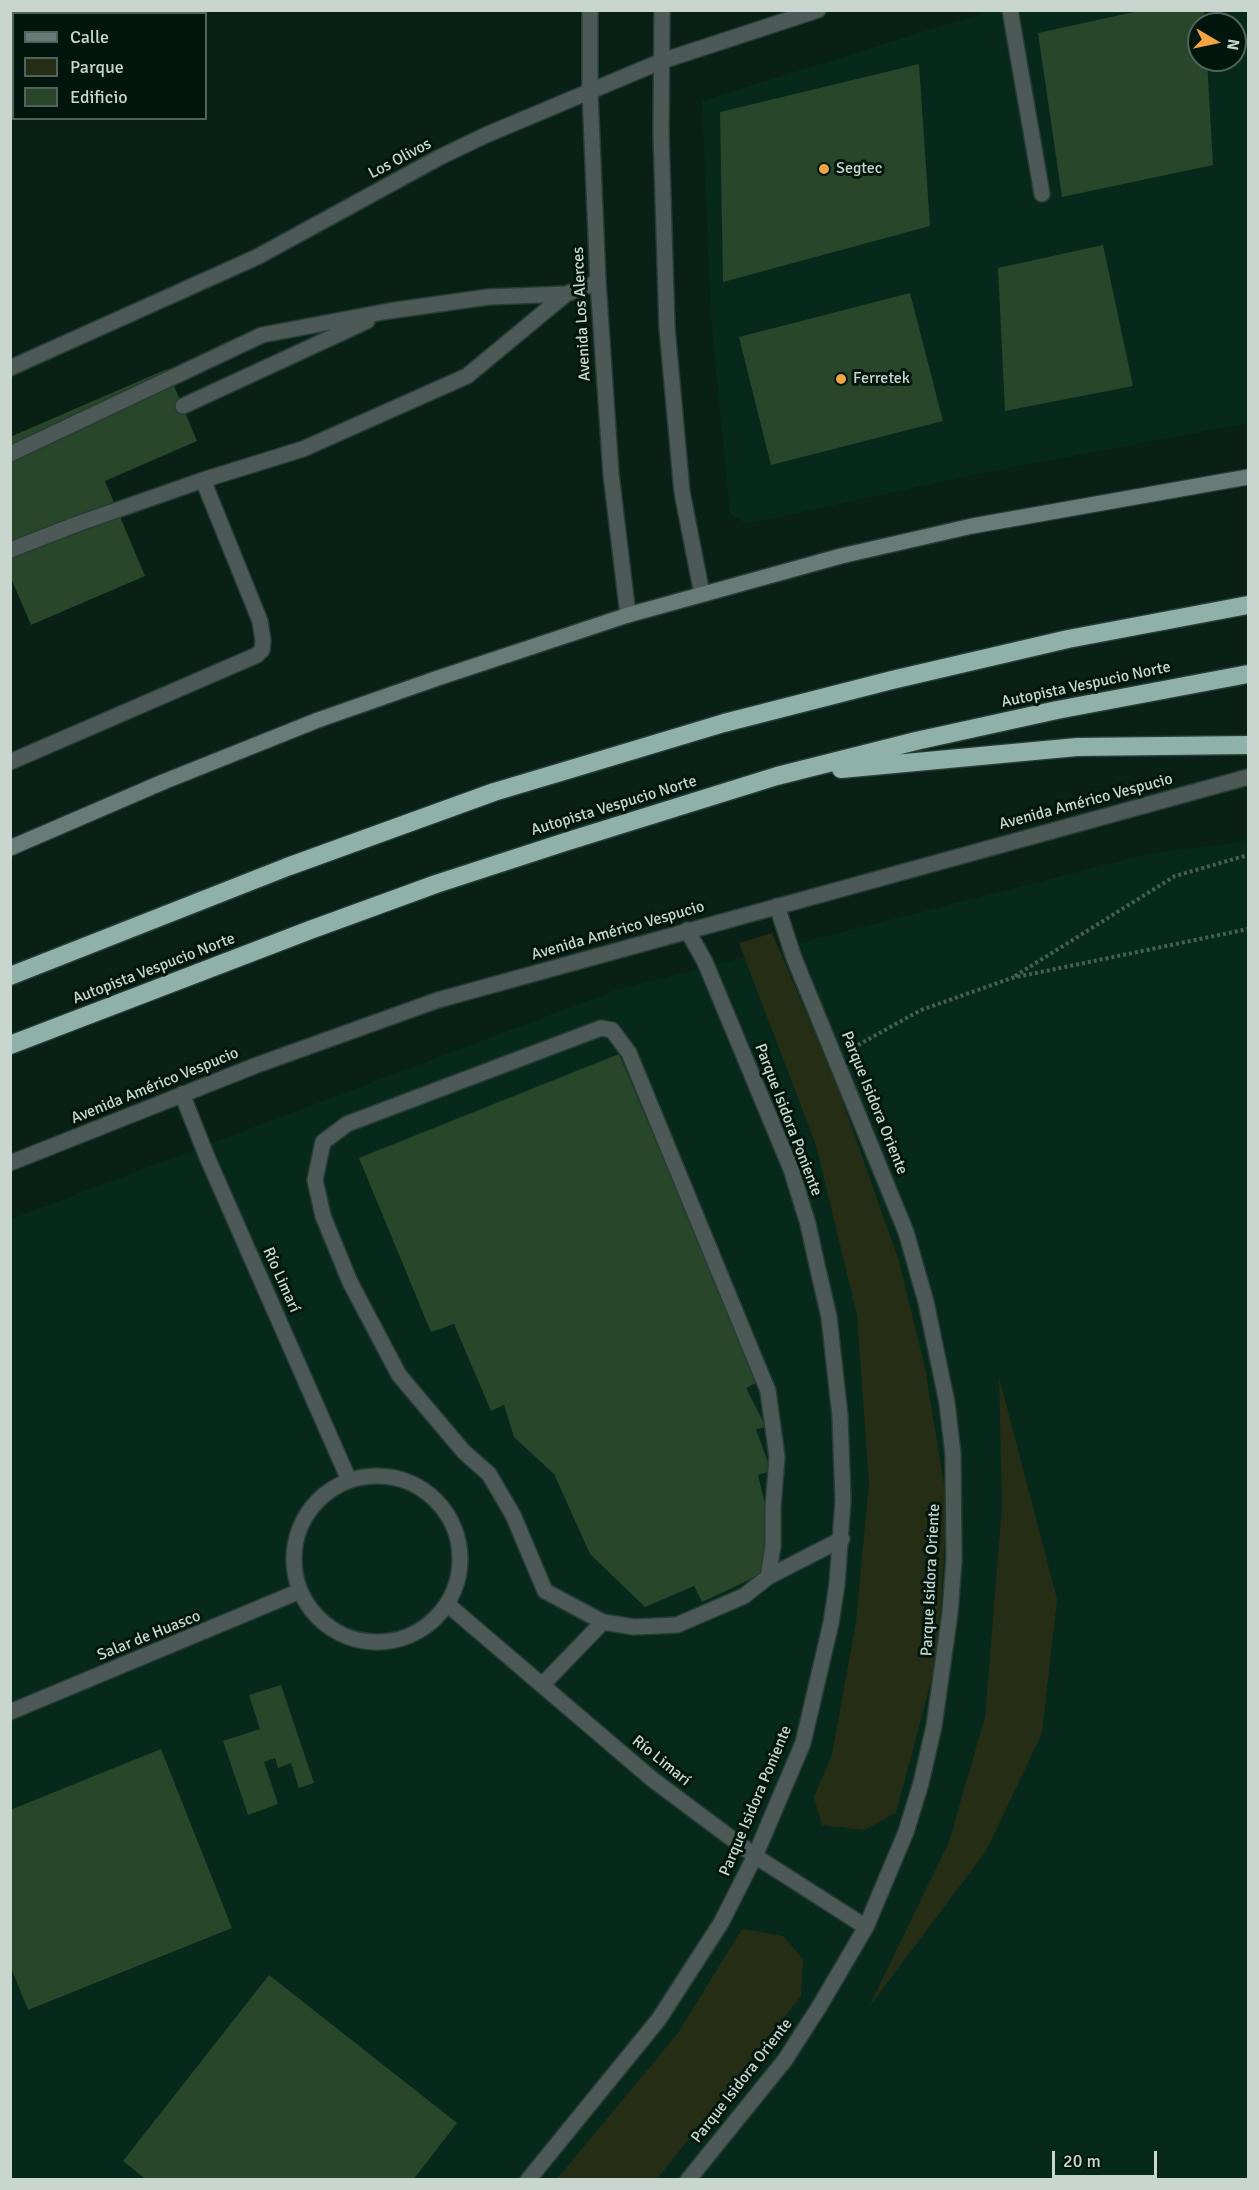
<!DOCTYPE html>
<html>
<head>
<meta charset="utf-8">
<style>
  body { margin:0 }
  #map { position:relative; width:1259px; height:2190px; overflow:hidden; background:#082016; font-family:Signika,sans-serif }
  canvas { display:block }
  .frame { position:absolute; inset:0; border:12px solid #c8d6cf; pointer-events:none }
  .legend { position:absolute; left:12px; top:12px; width:195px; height:108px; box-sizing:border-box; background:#01170e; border:2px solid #51635b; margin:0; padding:8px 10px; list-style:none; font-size:18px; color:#c8d6cf }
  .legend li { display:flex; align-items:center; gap:12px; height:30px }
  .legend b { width:30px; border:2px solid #51635b }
  .north { position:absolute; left:1187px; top:12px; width:60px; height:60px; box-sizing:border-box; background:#01170e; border:2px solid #51635b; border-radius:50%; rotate:99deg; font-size:16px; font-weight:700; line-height:24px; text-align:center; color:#c8d6cf }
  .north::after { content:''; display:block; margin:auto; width:21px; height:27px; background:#f2a542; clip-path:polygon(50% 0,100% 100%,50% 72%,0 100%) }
  .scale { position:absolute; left:1052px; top:2151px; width:105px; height:27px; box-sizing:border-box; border:3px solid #c8d6cf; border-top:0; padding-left:8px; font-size:18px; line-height:21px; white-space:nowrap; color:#c8d6cf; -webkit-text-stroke:4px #01170e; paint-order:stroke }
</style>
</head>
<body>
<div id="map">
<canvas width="1259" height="2190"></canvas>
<div class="frame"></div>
<ul class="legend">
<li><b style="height:8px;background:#677c78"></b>Calle</li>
<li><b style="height:16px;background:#252e15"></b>Parque</li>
<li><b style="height:16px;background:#284629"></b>Edificio</li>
</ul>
<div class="north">N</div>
<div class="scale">20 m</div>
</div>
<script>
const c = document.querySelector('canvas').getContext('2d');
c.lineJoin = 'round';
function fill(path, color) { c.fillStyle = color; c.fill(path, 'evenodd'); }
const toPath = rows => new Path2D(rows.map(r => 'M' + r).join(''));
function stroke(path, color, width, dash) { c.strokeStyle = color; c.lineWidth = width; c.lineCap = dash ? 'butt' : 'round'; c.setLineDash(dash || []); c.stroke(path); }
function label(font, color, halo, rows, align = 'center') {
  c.font = font + ' Signika,sans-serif'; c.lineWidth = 6; c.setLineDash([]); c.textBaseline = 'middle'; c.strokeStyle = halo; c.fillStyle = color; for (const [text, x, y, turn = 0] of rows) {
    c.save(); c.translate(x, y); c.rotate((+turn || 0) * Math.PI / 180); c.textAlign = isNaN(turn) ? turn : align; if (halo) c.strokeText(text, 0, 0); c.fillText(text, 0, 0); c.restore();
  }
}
const built = toPath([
  [989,11,1248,11,1248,423,983,473,747,524,730,514,711,318,702,101],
  [1199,24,1235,24,1235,60,1199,60],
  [1248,841,1248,2179,11,2180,11,1219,616,990,1151,853]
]);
const green = toPath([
  [772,933,837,1086,899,1261,925,1368,947,1503,938,1655,896,1813,864,1830,822,1825,814,1797,832,1755,856,1622,869,1483,857,1315,816,1145,739,943],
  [999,1377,1057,1599,1042,1733,986,1851,869,2007,949,1842,985,1717,1002,1508],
  [742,1929,783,1936,803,1959,801,1996,657,2179,557,2179,678,2033]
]);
const building = toPath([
  [1143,10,1204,10,1205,24,1199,24,1199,60,1207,60,1213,165,1062,197,1038,33],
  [919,64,930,226,723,282,720,112],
  [1103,245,1133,386,1005,411,998,268],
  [910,293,943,421,771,465,739,337],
  [167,369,197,441,105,481,145,576,31,625,10,576,10,437],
  [619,1054,758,1382,746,1388,766,1427,756,1429,771,1471,758,1475,770,1525,768,1571,702,1602,694,1586,645,1607,590,1554,554,1474,514,1437,504,1405,491,1411,454,1324,431,1332,359,1158],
  [281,1685,314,1783,299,1788,291,1763,278,1768,275,1758,264,1762,278,1804,248,1815,223,1741,260,1729,249,1695],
  [161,1749,232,1928,28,2010,10,1965,10,1810],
  [269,1975,457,2123,413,2180,147,2180,123,2161]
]);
const path = toPath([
  [1015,976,1175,876,1248,855],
  [858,1045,921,1010,1012,978,1248,929]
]);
const service = toPath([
  [1010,10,1042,194],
  [183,406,367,321],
  [10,454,262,335,389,311,488,297,566,294,598,282],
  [10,550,77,524,203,480,303,449,467,376,566,294],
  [10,762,257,655,262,650,263,641,260,621,203,480],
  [768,1577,773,1546,773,1507,777,1457,768,1391,629,1053,612,1030,601,1028,347,1124,323,1142,315,1180,323,1216,350,1282,399,1375,464,1452,489,1474,513,1515,545,1591,603,1622,634,1627,677,1625,744,1596,768,1577,842,1539],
  [542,1685,603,1622]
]);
const minor = toPath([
  [590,10,590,93,598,282,611,474,628,615],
  [662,10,661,133,667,328,682,492,702,594],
  [10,368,257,257,440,157,486,135,662,61,818,10],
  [182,1094,207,1157,349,1480],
  '294 1559a83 83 0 1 1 166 0a83 83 0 1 1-166 0Z',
  [447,1604,652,1779,755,1856,866,1927],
  [10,1712,300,1591],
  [528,2180,659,2019,721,1923,755,1856,803,1743,831,1623,837,1584,843,1501,840,1416,829,1317,817,1265,808,1224,791,1169,705,962,687,930],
  [688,2180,785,2060,819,2007,866,1927,906,1832,921,1783,934,1726,950,1613,954,1560,953,1454,947,1403,926,1302,906,1232,794,958,777,906]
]);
const tertiary = toPath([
  [10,1163,257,1065,438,1000,1248,777]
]);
const secondary = toPath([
  [10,848,163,782,318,720,438,678,628,615,841,556,972,526,1248,477]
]);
const motorway = toPath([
  [841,769,1077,747,1248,745],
  [10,976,287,867,494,792,571,769,724,723,892,680,1068,639,1248,605],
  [10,1045,310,930,436,884,565,842,777,776,916,741,1057,710,1248,674]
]);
const markers = [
  [824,169,6,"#f2a542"],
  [841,379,6,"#f2a542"]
];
const streetNames = [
  ["Los Olivos",400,159,-28],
  ["Avenida Los Alerces",582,314,-93],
  ["Autopista Vespucio Norte",1086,685,-12],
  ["Avenida Américo Vespucio",1086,802,-15],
  ["Autopista Vespucio Norte",614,806,-17],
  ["Avenida Américo Vespucio",618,931,-16],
  ["Autopista Vespucio Norte",154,969,-21],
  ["Avenida Américo Vespucio",155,1086,-22],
  ["Parque Isidora Oriente",874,1103,68],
  ["Parque Isidora Poniente",788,1120,69],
  ["Río Limarí",281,1280,66],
  ["Parque Isidora Oriente",931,1580,-87],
  ["Salar de Huasco",149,1636,-22],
  ["Río Limarí",661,1761,39],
  ["Parque Isidora Poniente",756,1801,-67],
  ["Parque Isidora Oriente",742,2081,-52]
];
const poiNames = [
  ["Segtec",836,169],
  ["Ferretek",853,379]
];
fill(built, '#06291c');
fill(green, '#252e15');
fill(building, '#284629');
stroke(service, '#273d34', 18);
stroke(minor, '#273d34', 18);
stroke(tertiary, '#273d34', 18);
stroke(secondary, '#273d34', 18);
stroke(motorway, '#273d34', 21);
stroke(path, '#495e55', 4, [3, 3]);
stroke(service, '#4c5956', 15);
stroke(minor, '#4c5956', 15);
stroke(tertiary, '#4c5956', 15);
stroke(secondary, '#677c78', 15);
stroke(motorway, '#90b0aa', 18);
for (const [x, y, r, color] of markers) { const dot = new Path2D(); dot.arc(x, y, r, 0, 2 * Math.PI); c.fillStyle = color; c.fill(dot); stroke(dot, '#01170e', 2); }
label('16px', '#c8d6cf', '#01170e', streetNames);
label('16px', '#c8d6cf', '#01170e', poiNames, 'left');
</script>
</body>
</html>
